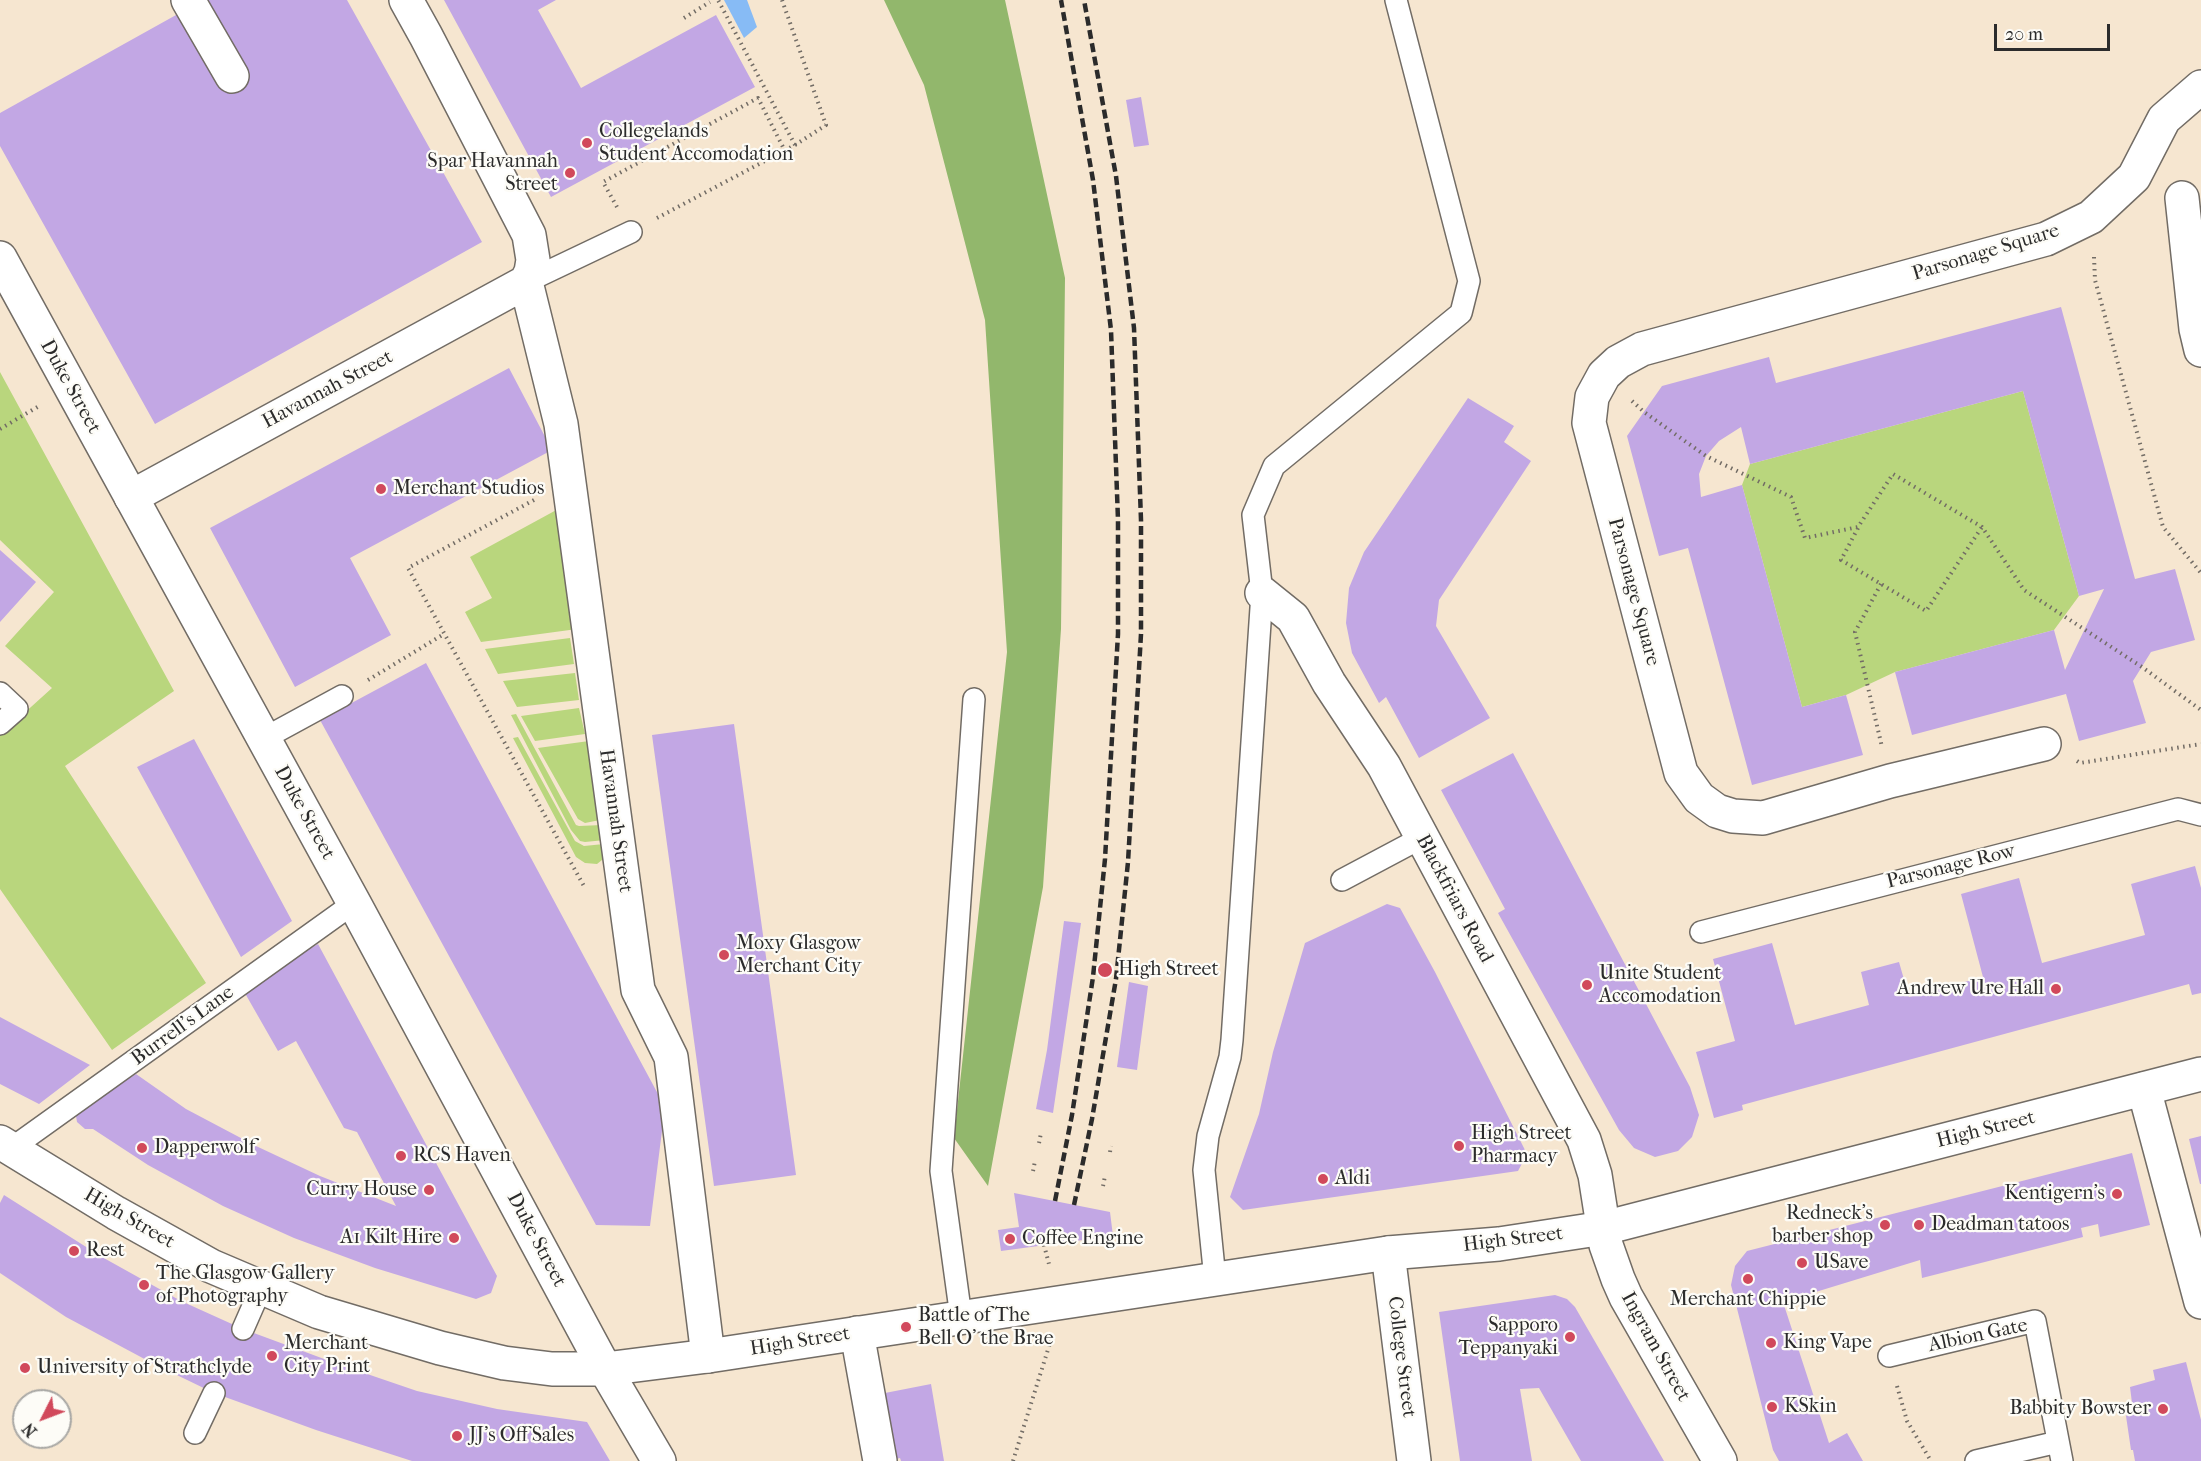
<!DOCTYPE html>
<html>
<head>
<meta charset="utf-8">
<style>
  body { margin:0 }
  #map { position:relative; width:2201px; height:1461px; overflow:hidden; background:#f6e6d0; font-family:"IM FELL French Canon",serif }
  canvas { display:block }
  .north { position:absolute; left:12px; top:1389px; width:60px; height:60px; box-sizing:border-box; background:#fdfcf7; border:2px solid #a9a8a5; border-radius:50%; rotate:228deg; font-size:16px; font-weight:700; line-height:24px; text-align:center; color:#2b2b2b }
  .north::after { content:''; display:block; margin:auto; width:21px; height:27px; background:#d1495b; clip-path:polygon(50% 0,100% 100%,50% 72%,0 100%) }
  .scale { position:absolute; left:1994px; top:24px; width:116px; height:27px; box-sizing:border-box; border:3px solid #2b2b2b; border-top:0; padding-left:8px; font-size:18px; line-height:21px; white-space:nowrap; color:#2b2b2b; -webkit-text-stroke:4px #fdfcf7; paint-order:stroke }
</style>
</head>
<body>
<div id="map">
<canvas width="2201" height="1461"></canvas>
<div class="north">N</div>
<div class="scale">20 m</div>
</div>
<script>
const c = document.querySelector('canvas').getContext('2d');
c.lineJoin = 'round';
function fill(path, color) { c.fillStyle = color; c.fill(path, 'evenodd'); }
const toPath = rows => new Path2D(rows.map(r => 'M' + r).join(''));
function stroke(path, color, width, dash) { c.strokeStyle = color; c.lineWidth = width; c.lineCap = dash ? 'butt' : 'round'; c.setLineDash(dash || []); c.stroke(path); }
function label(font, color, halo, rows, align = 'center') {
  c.font = font + ' "IM FELL French Canon",serif'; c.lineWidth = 4.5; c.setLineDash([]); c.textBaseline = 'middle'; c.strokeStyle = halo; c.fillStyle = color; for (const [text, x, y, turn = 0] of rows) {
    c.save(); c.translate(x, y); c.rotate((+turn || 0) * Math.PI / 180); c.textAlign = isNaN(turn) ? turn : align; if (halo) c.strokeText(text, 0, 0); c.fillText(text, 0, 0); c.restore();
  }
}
const green = toPath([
  [0,372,174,691,65,766,206,983,112,1050,0,889,0,735,52,688,5,646,54,592,0,540],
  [2023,391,2079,596,2054,630,1895,672,1846,695,1802,707,1742,485,1750,464],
  [560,508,577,629,481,642,465,612,492,598,470,557],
  [570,638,574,664,498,674,485,649],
  [575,673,579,700,517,707,503,681],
  [579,708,585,734,535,741,521,716],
  [516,714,576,825,579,826,602,825,605,840,585,842,580,841,571,830,511,715],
  [518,737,575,841,584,846,604,844,604,853,602,860,597,864,585,863,576,857,513,738],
  [589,741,600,820,585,823,578,819,538,748]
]);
const forest = toPath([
  [884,0,1005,0,1065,278,1061,629,1043,887,988,1186,954,1138,1007,652,985,320,924,85]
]);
const water = toPath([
  [724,0,747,0,757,27,744,38]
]);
const building = toPath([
  [203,0,347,0,482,242,155,424,0,146,0,113],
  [444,0,556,0,538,10,581,88,716,15,755,87,551,197],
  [1141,97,1149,145,1134,147,1126,100],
  [2061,307,2135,579,2175,569,2195,640,2151,652,2133,681,2146,723,2079,741,2066,694,1912,735,1895,672,2054,630,2065,670,2104,589,2079,596,2023,391,1750,464,1741,427,1719,441,1706,456,1699,474,1701,497,1742,485,1802,707,1846,695,1863,755,1752,785,1688,548,1659,556,1627,436,1662,386,1769,357,1776,383],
  [509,368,552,450,350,558,391,635,295,687,210,528],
  [1468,398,1514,426,1504,442,1531,461,1439,600,1436,626,1490,718,1419,758,1386,697,1379,703,1352,653,1346,623,1349,588,1364,552],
  [0,550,36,582,0,622],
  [426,663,665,1107,650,1226,596,1225,320,720],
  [734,724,796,1175,714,1186,652,735],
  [194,739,292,921,241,957,137,767],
  [1513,753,1690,1087,1699,1115,1692,1137,1678,1151,1655,1157,1634,1148,1619,1130,1498,913,1505,909,1441,790],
  [2195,866,2201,888,2201,993,2192,995,2189,984,1742,1105,1743,1110,1714,1118,1696,1052,1735,1041,1713,959,1772,943,1795,1025,1869,1005,1861,972,1899,962,1909,997,1983,977,1961,894,2019,878,2042,963,2145,935,2131,884],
  [1387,904,1400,908,1435,972,1527,1154,1518,1171,1243,1210,1230,1197,1259,1114,1273,1052,1305,943],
  [1064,921,1081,923,1053,1113,1036,1109,1047,1050],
  [318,944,497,1276,491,1293,476,1299,375,1268,294,1238,223,1206,148,1165,93,1129,85,1129,77,1122,75,1110,94,1101,136,1074,186,1109,256,1146,320,1176,396,1206,357,1132,344,1128,296,1041,278,1051,242,988],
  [1129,982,1148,986,1137,1070,1117,1067],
  [0,1017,90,1065,39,1104,0,1084],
  [2201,1136,2201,1184,2200,1184,2189,1139],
  [2132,1153,2150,1225,2100,1237,2098,1224,2081,1228,2083,1237,1922,1278,1920,1260,1783,1302,1829,1443,1847,1433,1863,1461,1779,1461,1773,1450,1731,1285,1735,1266,1747,1251],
  [1014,1193,1110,1212,1113,1236,1001,1251,998,1230,1019,1227],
  [4,1195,102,1257,181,1301,243,1329,335,1363,417,1391,497,1409,587,1422,610,1461,412,1461,316,1430,214,1393,152,1363,66,1317,0,1273,0,1203],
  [1555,1295,1567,1299,1575,1307,1664,1461,1581,1461,1539,1388,1520,1389,1532,1461,1460,1461,1439,1312],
  [2186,1362,2201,1420,2201,1461,2135,1461,2133,1450,2131,1450,2126,1416,2128,1414,2127,1404,2132,1403,2130,1387,2155,1380,2153,1370],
  [931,1384,944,1461,901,1461,900,1458,896,1459,882,1397,885,1393]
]);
const path = toPath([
  [782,0,826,125,795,145],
  [684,18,710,2],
  [617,207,603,182,758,98,785,151],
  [657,218,795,145,718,0],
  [2094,257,2095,280,2163,527,2201,573],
  [1632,401,1644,412,1706,456,1791,497,1805,538,1858,527,1893,474,1982,527,2024,590,2142,667,2201,710],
  [0,429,39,406],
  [534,500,408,568,585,888],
  [1858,528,1841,560,1926,611,1982,527],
  [1881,584,1855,632,1882,747],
  [368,680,444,634],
  [2077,761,2080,763,2201,744],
  [1039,1143,1041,1133],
  [1110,1152,1111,1146],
  [1033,1171,1035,1161],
  [1103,1186,1105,1176],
  [1044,1245,1050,1268],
  [1897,1386,1907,1421,1931,1461],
  [1013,1461,1051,1340]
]);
const lane = toPath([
  [526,282,631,232],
  [0,693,17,709,0,724],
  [263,739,342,696],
  [1342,880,1421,838],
  [1701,932,2178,809,2201,815],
  [12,1148,354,903],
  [1215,1279,1204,1170,1208,1136,1230,1057,1232,1040,1262,593,1253,515,1274,466,1461,313,1469,281,1396,0],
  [961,1317,941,1171,974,699],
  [243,1329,261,1288],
  [1889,1356,2035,1321,2062,1461],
  [195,1433,214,1393],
  [1976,1461,2058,1442]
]);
const street = toPath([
  [188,0,232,76],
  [2182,198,2196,329,2201,350],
  [526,282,561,424,638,990,671,1057,708,1356],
  [131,497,526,282,531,272,533,260,529,235,426,36,406,0],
  [1262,593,1293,618,1329,683,1384,766,1584,1140,1595,1175,1606,1245,1618,1279,1626,1297,1720,1461],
  [2044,744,1890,781,1763,818,1733,816,1717,811,1699,798,1681,773,1589,423,1592,397,1604,375,1618,362,1642,349,2046,239,2091,217,2134,177,2164,119,2201,87],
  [2144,1089,2201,1302],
  [1388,1253,1414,1461],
  [857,1333,880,1461],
  [605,1369,659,1461]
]);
const secondary = toPath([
  [0,258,354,903,605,1369]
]);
const primary = toPath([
  [0,1142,116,1213,211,1266,319,1312,440,1348,504,1363,552,1369,605,1369,708,1356,1388,1253,1499,1244,1604,1228,2201,1074]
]);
const rail = toPath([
  [1055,1201,1072,1115,1093,977,1105,859,1118,634,1118,520,1111,330,1093,180,1061,0],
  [1074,1205,1092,1119,1116,979,1128,862,1141,634,1141,520,1134,328,1116,176,1084,0]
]);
const markers = [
  [587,143,6,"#d1495b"],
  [570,173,6,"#d1495b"],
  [381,489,6,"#d1495b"],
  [724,955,6,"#d1495b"],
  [1105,970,8,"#d1495b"],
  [1587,985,6,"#d1495b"],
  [2056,989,6,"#d1495b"],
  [1459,1146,6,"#d1495b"],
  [142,1148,6,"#d1495b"],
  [401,1156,6,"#d1495b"],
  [1323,1179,6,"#d1495b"],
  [429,1190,6,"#d1495b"],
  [2117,1194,6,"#d1495b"],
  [1885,1225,6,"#d1495b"],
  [1919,1225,6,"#d1495b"],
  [454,1238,6,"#d1495b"],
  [1010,1239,6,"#d1495b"],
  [74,1251,6,"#d1495b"],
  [1802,1263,6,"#d1495b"],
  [1748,1279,6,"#d1495b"],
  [144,1285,6,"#d1495b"],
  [906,1327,6,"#d1495b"],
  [1570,1337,6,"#d1495b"],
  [1771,1343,6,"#d1495b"],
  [272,1356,6,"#d1495b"],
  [25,1368,6,"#d1495b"],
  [1772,1407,6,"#d1495b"],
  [2163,1409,6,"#d1495b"],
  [457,1436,6,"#d1495b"]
];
const poiNames = [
  ["Collegelands",599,132],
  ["Student Accomodation",599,155],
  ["Spar Havannah",558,162,"right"],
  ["Street",558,185,"right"],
  ["Merchant Studios",393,489],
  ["Moxy Glasgow",736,944],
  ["Merchant City",736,967],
  ["High Street",1118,970],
  ["Unite Student",1599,974],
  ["Accomodation",1599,997],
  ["Andrew Ure Hall",2044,989,"right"],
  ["High Street",1471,1134],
  ["Pharmacy",1471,1157],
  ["Dapperwolf",154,1148],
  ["RCS Haven",413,1156],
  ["Aldi",1335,1179],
  ["Curry House",417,1190,"right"],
  ["Kentigern's",2105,1194,"right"],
  ["Redneck's",1873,1214,"right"],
  ["barber shop",1873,1237,"right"],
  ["Deadman tatoos",1931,1225],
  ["A1 Kilt Hire",442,1238,"right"],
  ["Coffee Engine",1022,1239],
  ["Rest",86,1251],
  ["USave",1814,1263],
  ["The Glasgow Gallery",156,1274],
  ["of Photography",156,1297],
  ["Merchant Chippie",1748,1300,"center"],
  ["Battle of The",918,1316],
  ["Bell O' the Brae",918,1339],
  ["Sapporo",1558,1326,"right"],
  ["Teppanyaki",1558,1349,"right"],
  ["King Vape",1783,1343],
  ["Merchant",284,1344],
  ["City Print",284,1367],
  ["University of Strathclyde",37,1368],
  ["KSkin",1784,1407],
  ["Babbity Bowster",2151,1409,"right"],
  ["JJ's Off Sales",469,1436]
];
const streetNames = [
  ["Parsonage Square",1986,253,-17],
  ["Duke Street",70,387,61],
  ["Havannah Street",328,390,-28],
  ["Parsonage Square",1633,592,75],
  ["Duke Street",304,813,61],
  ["Havannah Street",615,821,82],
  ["Parsonage Row",1951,867,-14],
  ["Blackfriars Road",1454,899,62],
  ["Burrell's Lane",183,1026,-36],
  ["High Street",1986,1130,-14],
  ["High Street",129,1219,30],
  ["Duke Street",536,1240,62],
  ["High Street",1513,1240,-7],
  ["Albion Gate",1978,1336,-12],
  ["High Street",800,1342,-9],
  ["Ingram Street",1655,1347,61],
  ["College Street",1401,1357,83]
];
fill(green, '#b9d67d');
fill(forest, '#92b76c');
fill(water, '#87bbf5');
fill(building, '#c2a7e4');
stroke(lane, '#726c65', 24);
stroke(street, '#726c65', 36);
stroke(secondary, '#726c65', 36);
stroke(primary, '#726c65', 36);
stroke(path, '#726c65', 4, [1.5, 4.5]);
stroke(lane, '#fff', 21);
stroke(street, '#fff', 33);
stroke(secondary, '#fff', 33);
stroke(primary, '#fff', 33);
stroke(rail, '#2b2b2b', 4.5, [9, 4.5]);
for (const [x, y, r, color] of markers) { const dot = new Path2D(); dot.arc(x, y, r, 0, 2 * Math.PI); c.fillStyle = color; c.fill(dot); stroke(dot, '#fdfcf7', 2); }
label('20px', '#2b2b2b', '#fdfcf7', poiNames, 'left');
label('20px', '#2b2b2b', '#fdfcf7', streetNames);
</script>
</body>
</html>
